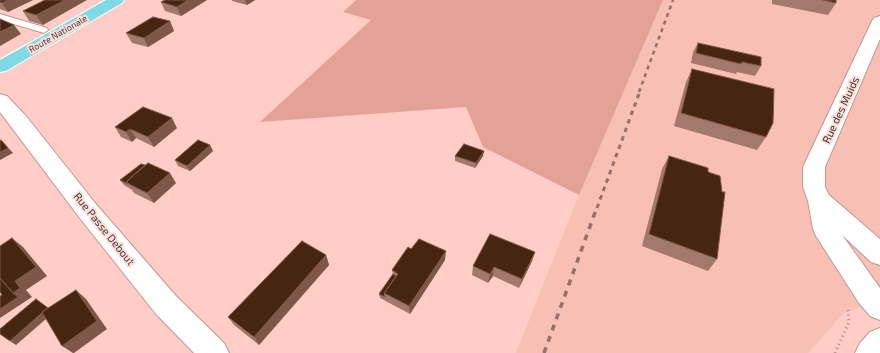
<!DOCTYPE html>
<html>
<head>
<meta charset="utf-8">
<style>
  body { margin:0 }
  canvas { display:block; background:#ffcdc5 }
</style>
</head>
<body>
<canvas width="880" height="353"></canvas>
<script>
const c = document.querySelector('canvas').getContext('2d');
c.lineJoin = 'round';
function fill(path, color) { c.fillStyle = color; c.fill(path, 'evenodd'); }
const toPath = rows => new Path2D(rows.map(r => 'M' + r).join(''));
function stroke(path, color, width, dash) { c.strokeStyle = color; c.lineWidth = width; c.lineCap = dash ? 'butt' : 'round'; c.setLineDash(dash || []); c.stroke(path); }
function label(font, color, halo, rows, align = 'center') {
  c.font = font + ' "Exo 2",sans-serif'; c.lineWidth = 4; c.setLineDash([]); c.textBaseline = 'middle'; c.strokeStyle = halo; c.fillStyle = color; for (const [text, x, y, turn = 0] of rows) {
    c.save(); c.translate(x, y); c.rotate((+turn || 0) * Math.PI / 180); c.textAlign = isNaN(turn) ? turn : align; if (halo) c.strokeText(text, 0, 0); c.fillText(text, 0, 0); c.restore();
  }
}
const built = toPath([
  [663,0,880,0,880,298,843,314,808,353,516,353,579,195]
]);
const green = toPath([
  [356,0,663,0,579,195,483,147,466,107,260,122,371,20,343,12]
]);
const path = toPath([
  [835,353,849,322,848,309]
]);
const service = toPath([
  [0,14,47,28,48,30,44,33,0,20,0,14]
]);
const minor = toPath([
  [880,16,880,39,825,167,825,187,829,195,880,239,880,265,871,262,842,235,880,288,880,320,870,316,859,303,816,236,813,229,808,201,803,187,803,167,872,21,874,18,880,16]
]);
const secondary = toPath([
  [0,94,7,96,26,116,95,203,176,296,224,343,229,353,194,353,156,314,79,217,0,112,0,94],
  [880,328,880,353,855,353,860,343,870,332,880,328]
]);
const primary = toPath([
  [106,0,124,0,122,3,6,71,0,72,0,60,106,0]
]);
const railFar2 = toPath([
  [639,92,673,0]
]);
const railFar1 = toPath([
  [597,208,640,91]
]);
const rail = toPath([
  [544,353,597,207]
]);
const wall = toPath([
  [0,0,33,0,8,12,0,9],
  [45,0,43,25,29,21,23,11],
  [207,0,181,16,165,11,161,2],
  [232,0,255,0,247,5,232,1],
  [772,0,836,0,836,3,828,15,772,4],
  [170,21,174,31,148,47,132,43,126,33],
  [698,43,761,66,755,76,737,72,736,74,691,63,693,52],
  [692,69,766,137,757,150,674,126,686,82],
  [115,127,177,128,154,147,136,138,132,142,121,137],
  [210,145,213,151,190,171,178,166,175,160],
  [484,151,483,156,475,168,455,161,455,156],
  [669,156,708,172,721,186,717,259,708,271,642,246,662,169],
  [120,180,176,183,154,203,134,193,132,190,124,185],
  [326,255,329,265,259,345,234,325,228,317],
  [445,260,410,314,380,298,379,294,393,274,392,270],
  [532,261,519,288,493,276,488,283,472,275,473,266]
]);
const shadedWall = toPath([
  [8,0,33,0,8,12,2,3],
  [65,0,87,0,43,25,36,15],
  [188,0,207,0,181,16,177,7],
  [245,0,255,0,247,5],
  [170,21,174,31,148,47,144,38],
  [14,25,21,34,0,46,0,32],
  [172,118,177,128,154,147,148,137],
  [130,129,136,138,132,142,126,132],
  [1,140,13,153,0,160,0,152],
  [210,145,213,151,190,171,187,166],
  [484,151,483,156,475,168,476,163],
  [170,173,176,183,154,203,147,193],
  [12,238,23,247,47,276,26,290,32,297,0,318,0,309,13,293,15,281],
  [446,251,445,260,410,314,409,306],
  [535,252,532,261,519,288,522,279],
  [326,255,329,265,259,345,254,337],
  [494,267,493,276,488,283,490,274],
  [76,290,86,299,107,329,74,353,73,353,62,346],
  [48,308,54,312,16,345,10,341]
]);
const building = toPath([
  [0,0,8,0,2,3,0,2,0,0],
  [45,0,65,0,36,15,23,11,45,0],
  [165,0,188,0,177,7,161,2,165,0],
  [823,0,836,0,836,3,823,0],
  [153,17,170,21,144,38,126,33,153,17],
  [0,19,14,25,0,32,0,19],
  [698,43,761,57,761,66,742,62,741,64,696,53,698,43],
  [692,69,774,89,773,123,766,137,681,113,692,69],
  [143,107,172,118,148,137,130,129,126,132,115,127,143,107],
  [1,140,8,148,0,152,0,141,1,140],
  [198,140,210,145,187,166,175,160,198,140],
  [464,144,484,151,476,163,455,156,464,144],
  [669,156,708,168,708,172,720,176,722,192,725,192,717,259,649,234,669,156],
  [148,163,170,173,147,193,127,183,127,181,148,163],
  [141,164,145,165,127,181,128,184,120,180,141,164],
  [490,234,535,252,522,279,494,267,490,274,473,266,490,234],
  [12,238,36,267,15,281,20,288,13,293,0,278,0,246,12,238],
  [419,239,446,251,409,306,384,293,398,274,392,270,408,247,411,249,419,239],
  [302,241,326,255,254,337,228,317,302,241],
  [393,274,396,276,384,293,385,297,379,294,393,274],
  [0,278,13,293,18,297,0,309,0,296,2,295,0,292,0,278],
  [76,290,97,321,62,346,42,312,76,290],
  [36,299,48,308,42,312,42,313,10,341,0,334,0,329,36,299]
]);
const farStreetnames = [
  ["Route Nationale",58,34,-30]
];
const streetNames = [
  ["Rue des Muids",841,110,-65],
  ["Rue Passe Debout",104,229,51]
];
fill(built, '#f8bfb5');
fill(green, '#e4a297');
stroke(service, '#c5968f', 2);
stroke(minor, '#c5968f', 2);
stroke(secondary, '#c5968f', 2);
stroke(primary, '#fff', 2);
stroke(path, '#b28d87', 3, [1, 3.5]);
fill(service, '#fff');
fill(minor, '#fff');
fill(secondary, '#fff');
fill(primary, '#7fdae6');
stroke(railFar2, '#91726d', 2.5, [4, 4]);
stroke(railFar1, '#91726d', 3, [4.5, 4.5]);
stroke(rail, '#91726d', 3.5, [6, 6]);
fill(wall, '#a2796c');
fill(shadedWall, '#7e5748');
fill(building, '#462513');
stroke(building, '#7e5748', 1);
label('9px', '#493633', '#fee0db', farStreetnames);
label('11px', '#493633', '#fee0db', streetNames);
</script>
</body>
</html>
